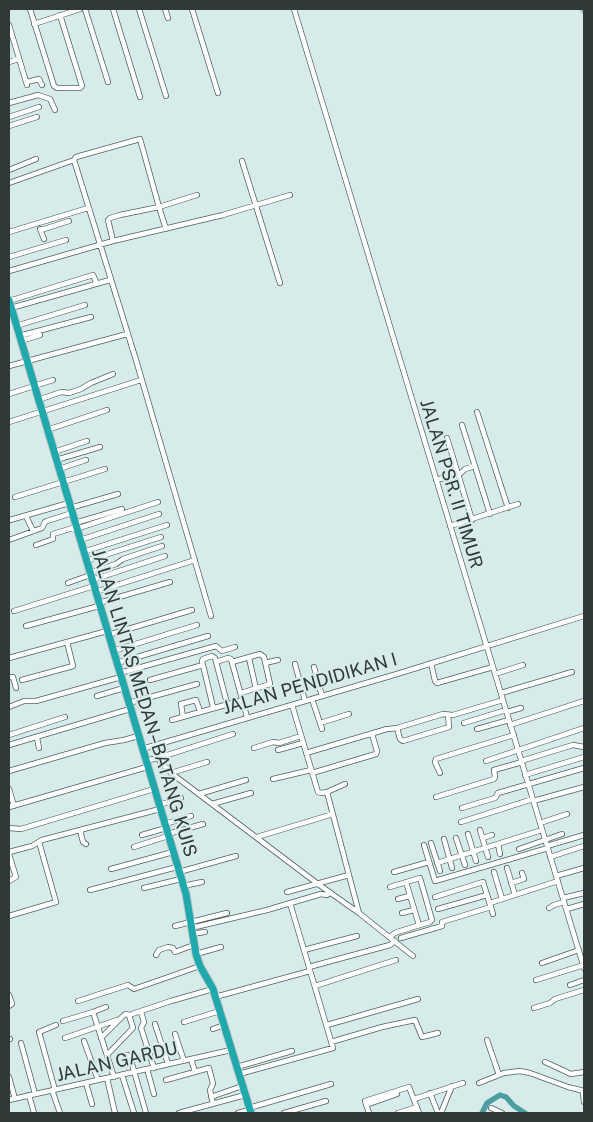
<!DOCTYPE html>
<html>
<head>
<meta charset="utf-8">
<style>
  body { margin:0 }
  #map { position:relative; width:593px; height:1122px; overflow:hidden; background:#d7ebeb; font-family:"Public Sans",sans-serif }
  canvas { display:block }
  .frame { position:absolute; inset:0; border:10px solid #303838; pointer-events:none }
</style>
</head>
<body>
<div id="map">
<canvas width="593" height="1122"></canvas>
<div class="frame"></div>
</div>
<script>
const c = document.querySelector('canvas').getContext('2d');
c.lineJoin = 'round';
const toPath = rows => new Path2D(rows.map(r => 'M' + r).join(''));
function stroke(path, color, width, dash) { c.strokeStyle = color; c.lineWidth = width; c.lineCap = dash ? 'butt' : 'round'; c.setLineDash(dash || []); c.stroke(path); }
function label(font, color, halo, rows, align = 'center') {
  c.font = font + ' "Public Sans",sans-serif'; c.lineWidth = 4; c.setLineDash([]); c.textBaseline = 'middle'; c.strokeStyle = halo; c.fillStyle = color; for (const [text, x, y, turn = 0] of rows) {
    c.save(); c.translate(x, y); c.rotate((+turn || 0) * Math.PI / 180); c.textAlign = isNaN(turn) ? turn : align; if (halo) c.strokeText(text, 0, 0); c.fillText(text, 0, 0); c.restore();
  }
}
const river = toPath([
  [482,1113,487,1103,500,1095,506,1097,514,1106,525,1113]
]);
const minor = toPath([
  [30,9,54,86,57,88,80,88,82,86,60,15],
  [85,9,108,82],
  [113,9,140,97],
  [139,9,166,96],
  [165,9,168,18],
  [192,9,218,93],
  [294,9,584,968],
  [34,24,80,9],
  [9,25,27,85],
  [9,62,19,59],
  [27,82,39,79,42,85],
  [9,103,38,95,50,99,55,110],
  [9,117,39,107],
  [9,126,37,117],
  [74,160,136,360,211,616],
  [242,161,280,283],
  [9,170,36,159],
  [9,183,74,160,76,157,140,139,159,207,197,195],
  [40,229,44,239],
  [41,230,69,221],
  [9,232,88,208],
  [113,241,108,220,110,218,120,215,159,207,166,229],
  [9,257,66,240],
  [9,271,113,241,223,215,290,195],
  [9,301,93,275,97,284],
  [11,308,110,280],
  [16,326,85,305],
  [19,336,91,317],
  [21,341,40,335],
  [9,366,127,334],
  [9,394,53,380],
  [38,400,61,392,69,393,81,389,91,383,113,374],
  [477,412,508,508],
  [9,422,141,380],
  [462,425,490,514],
  [47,430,107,410],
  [447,438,472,520],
  [54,452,87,441],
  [56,460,100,447],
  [59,469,86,460],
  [436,480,461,473,465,469,475,466],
  [15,497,105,469],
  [70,508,118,494],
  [26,516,33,531],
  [10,520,69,503],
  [75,523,122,509],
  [450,526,518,504],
  [76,529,158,502],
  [9,540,42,528,45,522,47,521,72,513],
  [80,540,159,514],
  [36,545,53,539,53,534,76,527],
  [83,552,167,525],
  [86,561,161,537],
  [90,573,116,564,123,559,162,546],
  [92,580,165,556],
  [68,583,90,575],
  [95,592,195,560],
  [99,603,170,582],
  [14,611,94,586],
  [26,626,99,606],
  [108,635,192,610],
  [113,651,197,625],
  [9,658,107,631],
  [249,658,256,689],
  [216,662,228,658,231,659,247,717],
  [232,662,260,654,264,657,270,684,241,693],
  [117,663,208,636],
  [265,663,278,660],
  [431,663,435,681,437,683,493,667],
  [295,664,305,701],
  [314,667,322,696],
  [120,673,216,646,222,651,235,647],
  [495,674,523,665],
  [9,677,13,677,16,688],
  [22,680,73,666,67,642],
  [150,680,203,665],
  [501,693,572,672],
  [97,696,124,688],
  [312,699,322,729],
  [129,703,197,684],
  [292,705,318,792,321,793,327,792,359,913,413,956],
  [9,707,24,701,36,701,121,677],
  [213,707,202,661,203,659,212,656,215,658,227,703],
  [507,712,521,708],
  [183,717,181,704,196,700,200,711],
  [172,720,243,700],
  [320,723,349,714],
  [464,723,506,710],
  [510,725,584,701],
  [397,728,400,739,403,741,449,727,448,715],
  [389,729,397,728,443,714,453,715,503,700],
  [477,729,509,720],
  [9,735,65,717],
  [37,738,39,748],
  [9,745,130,709],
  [254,748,273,742,279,743,301,736],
  [142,749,397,674,584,616],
  [278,750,303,743],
  [306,753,387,729],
  [157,758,171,773,318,884,359,913],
  [145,760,155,759,233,734],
  [486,761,584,728],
  [521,761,573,745,584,747],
  [9,771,105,743,124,740,138,736],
  [171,773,207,762],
  [312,773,376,754,377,751,372,734],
  [440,773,435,762,436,759,514,735],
  [525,775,584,757],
  [273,779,311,770],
  [9,789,14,806],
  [327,792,345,784],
  [199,794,246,780],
  [436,797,494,779,495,777,494,770,522,762],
  [533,801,584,787],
  [212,804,251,793],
  [159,805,181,798],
  [9,807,147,767],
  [462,808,495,798,498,793,584,768],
  [461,822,533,799],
  [540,823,567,814],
  [165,824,191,816],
  [9,828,21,829,154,789],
  [80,830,83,842,86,844],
  [480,830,488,857],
  [168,834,203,824],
  [468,834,476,861],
  [142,835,166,828],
  [257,837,333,814],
  [456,838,465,865],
  [483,838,492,835],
  [444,839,452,868],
  [431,843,440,871],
  [498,844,500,854],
  [424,845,435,881,548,848],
  [547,846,584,835],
  [134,847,168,836],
  [519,849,562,834],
  [9,852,32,846,42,840,160,809],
  [9,854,16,877,9,881],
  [550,857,584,846],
  [437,863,542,830],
  [507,868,515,895],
  [111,869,173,852],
  [179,872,236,856],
  [394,872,429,862],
  [494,872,502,899],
  [556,876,584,868],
  [406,882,419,925],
  [511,883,524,879,522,873],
  [183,886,202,882],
  [144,888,181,879],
  [90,890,177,867],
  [287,892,349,875],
  [435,897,483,882,493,914],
  [563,898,584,893],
  [398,899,409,896],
  [490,903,558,881],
  [549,908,554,905,564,902],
  [438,909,487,895],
  [567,909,584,904],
  [402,913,414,910],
  [9,916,56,902,39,842],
  [175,926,227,913],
  [191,928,267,910,321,894,327,895,330,893],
  [192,934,205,932],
  [389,937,397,932,430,922,432,920,420,878,390,887],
  [401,938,442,926,442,922,491,907],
  [304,950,357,936],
  [196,954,221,947],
  [156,955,159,950,168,947,173,948,175,952,194,945],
  [542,963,579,950],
  [309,967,390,945,395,941],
  [536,980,584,965],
  [570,985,584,980],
  [315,986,396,960],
  [9,995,12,1004,9,1006],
  [215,997,310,971],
  [78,1001,128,985,134,989,200,966],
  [106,1007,93,1012,114,1077],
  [534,1008,550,1003,555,999,584,990],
  [141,1012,144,1022,141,1028,154,1068],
  [132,1014,171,1001,213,989],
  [63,1021,93,1012],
  [184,1022,220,1011],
  [155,1024,168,1064],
  [327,1025,418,999],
  [213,1029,224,1025],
  [175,1034,184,1061],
  [65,1038,117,1020],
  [101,1038,124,1015,126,1014,129,1015,133,1028,107,1055],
  [9,1039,10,1039],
  [487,1040,499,1075],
  [84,1041,98,1080],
  [331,1042,382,1027,415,1020,422,1037,438,1033],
  [21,1043,35,1094],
  [122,1057,128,1055,130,1057,146,1113],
  [191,1059,195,1072],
  [545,1062,571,1074,584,1072],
  [237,1067,292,1051],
  [147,1069,154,1094],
  [239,1074,333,1048,290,903],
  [122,1075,134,1113],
  [9,1077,15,1099],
  [107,1078,115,1113],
  [166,1080,209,1068,213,1084,210,1090,213,1104],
  [86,1083,92,1104],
  [479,1083,504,1073,520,1071,530,1073,568,1087,584,1091],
  [52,1090,60,1113],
  [55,1090,39,1032,56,1025],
  [583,1092,584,1102],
  [430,1093,438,1113],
  [29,1095,34,1113],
  [211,1097,242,1086],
  [414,1099,463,1083],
  [9,1100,231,1050],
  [366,1105,397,1094],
  [249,1108,331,1084],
  [491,1108,502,1113],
  [179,1113,245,1095],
  [238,1113,249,1110],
  [284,1113,326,1101],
  [369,1113,365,1101,409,1087,419,1113],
  [398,1113,417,1107],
  [410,1113,418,1111],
  [441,1113,452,1086]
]);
const major = toPath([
  [584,9,584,10]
]);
const highway = toPath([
  [9,300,186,894,196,954,200,966,213,989,251,1113]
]);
const streetNames = [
  ["JALAN PSR. II TIMUR",451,484,73],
  ["JALAN PENDIDIKAN I",310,684,-16],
  ["JALAN LINTAS MEDAN–BATANG KUIS",144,703,73],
  ["JALAN GARDU",117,1062,-13]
];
stroke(river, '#4c9ea0', 5.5);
stroke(minor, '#4f6060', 6);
stroke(major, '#c5c7c7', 8);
stroke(highway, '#c5c7c7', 9);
stroke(minor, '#fff', 4.5);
stroke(major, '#79cbce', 5.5);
stroke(highway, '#1fa9ad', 7);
label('18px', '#303838', '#d7ebeb', streetNames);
</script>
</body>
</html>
